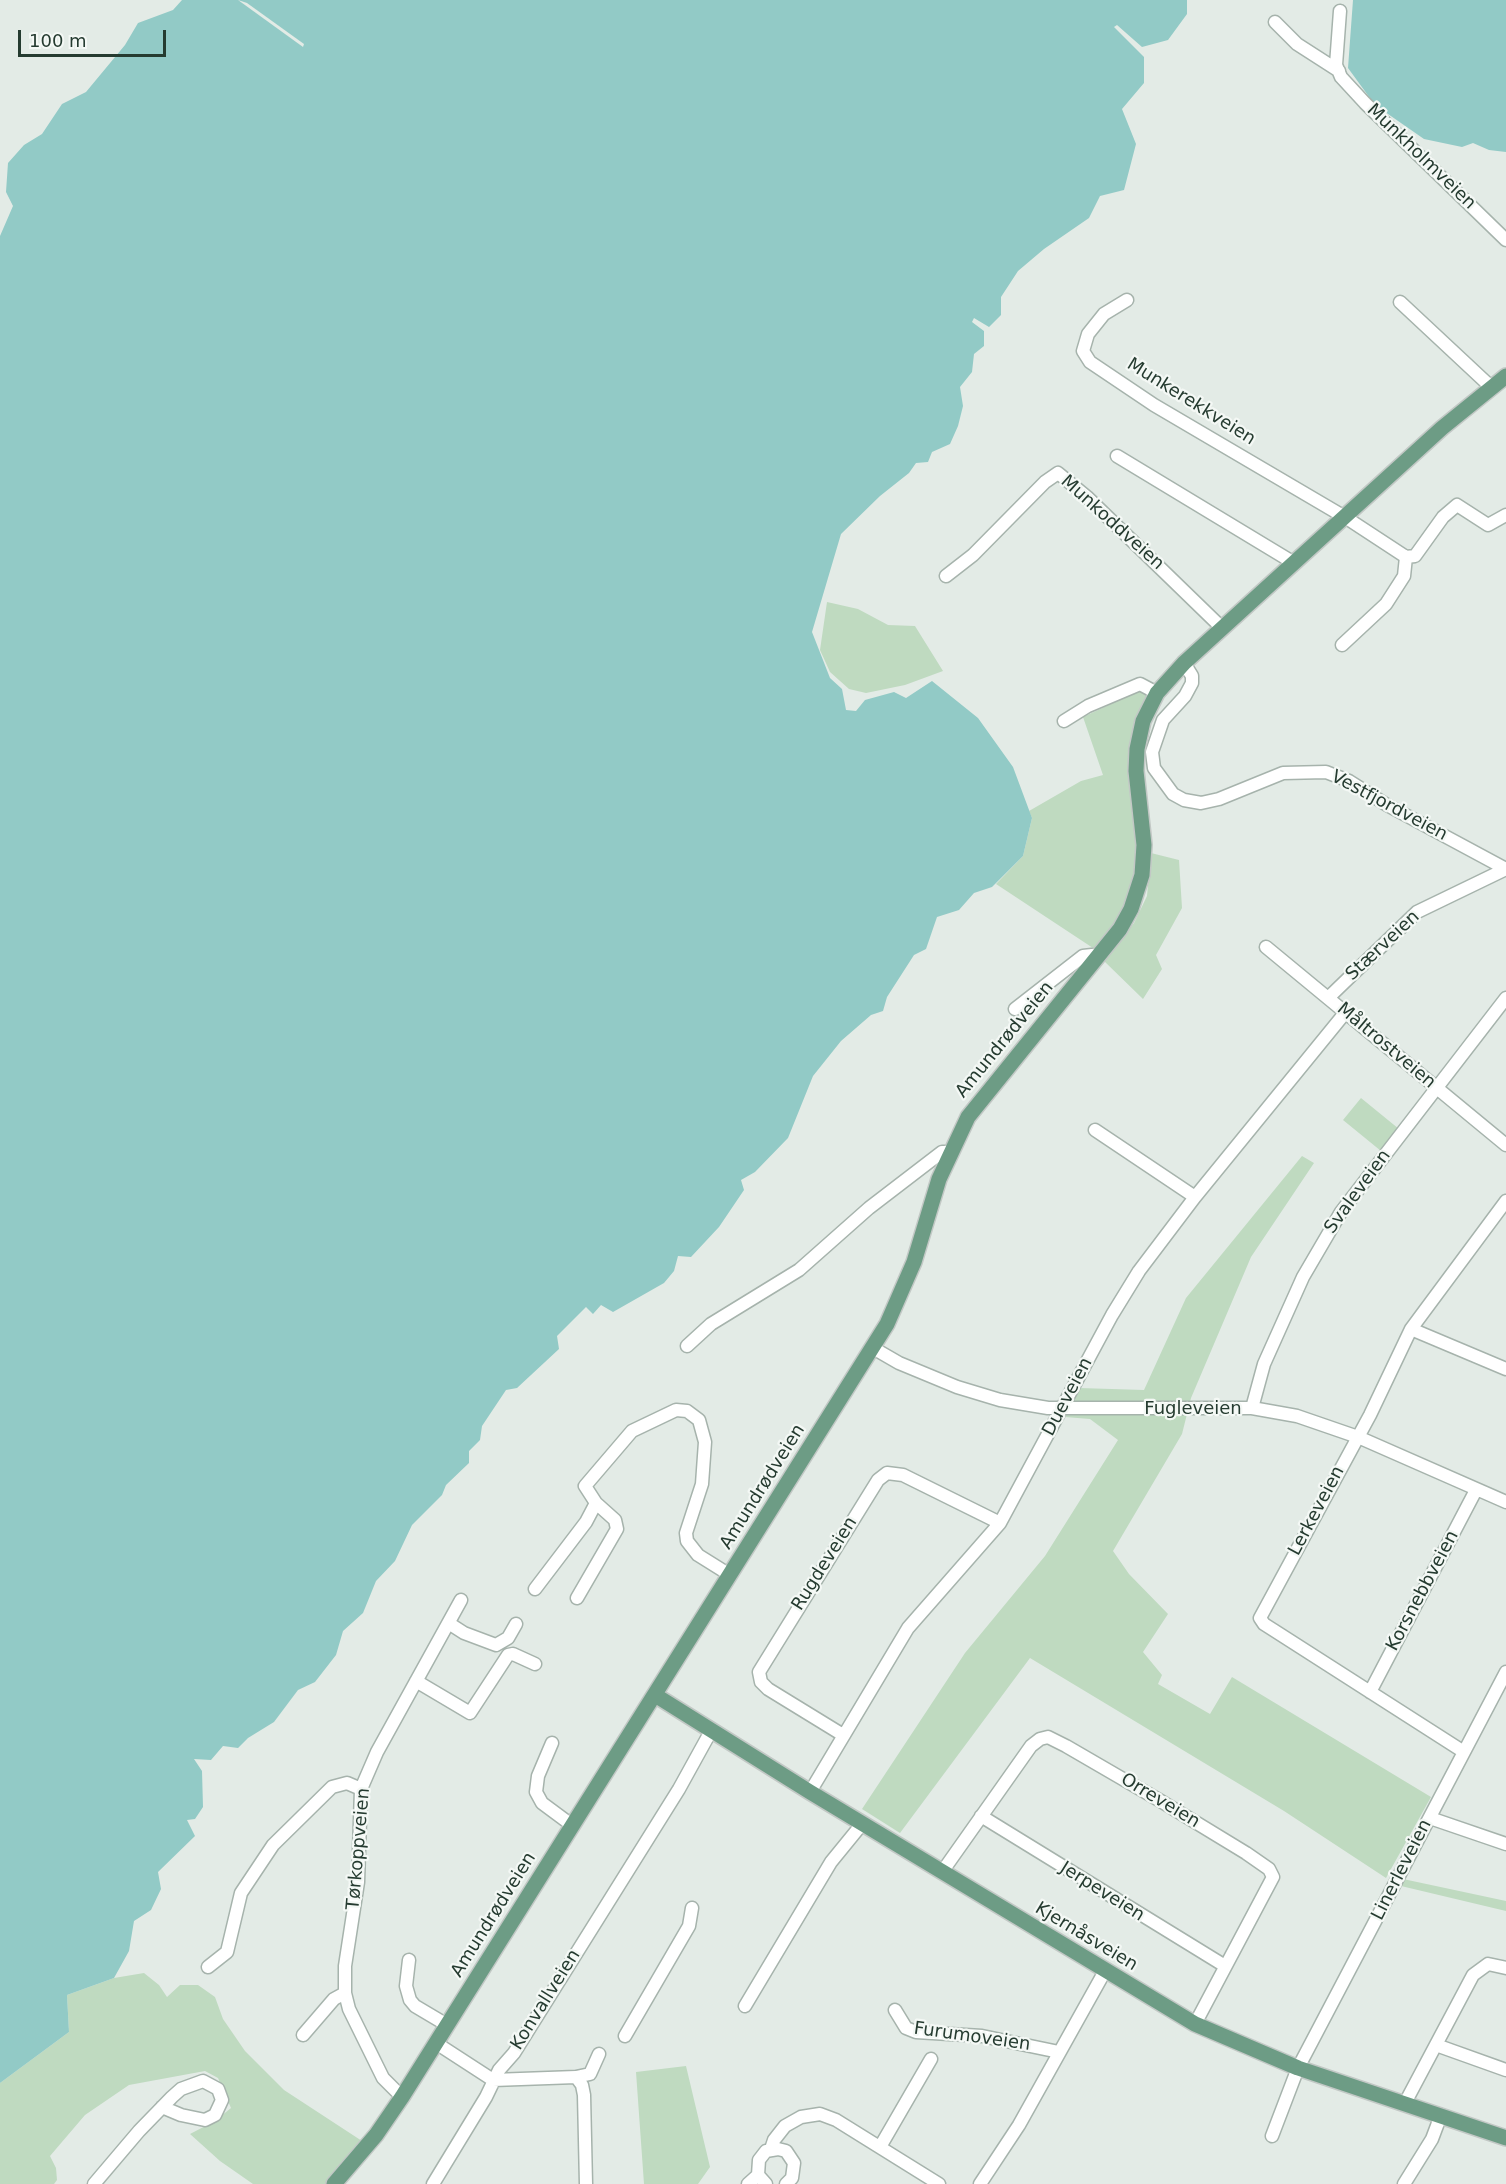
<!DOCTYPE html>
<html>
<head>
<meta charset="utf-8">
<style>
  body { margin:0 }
  #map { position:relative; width:1506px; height:2184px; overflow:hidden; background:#e3ebe6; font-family:"DejaVu Sans",sans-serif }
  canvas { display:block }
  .scale { position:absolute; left:18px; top:30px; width:148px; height:27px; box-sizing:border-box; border:3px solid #253b30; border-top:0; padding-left:8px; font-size:18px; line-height:21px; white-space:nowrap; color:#253b30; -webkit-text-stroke:4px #f4f8f5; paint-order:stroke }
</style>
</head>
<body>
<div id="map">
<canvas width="1506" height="2184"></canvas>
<div class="scale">100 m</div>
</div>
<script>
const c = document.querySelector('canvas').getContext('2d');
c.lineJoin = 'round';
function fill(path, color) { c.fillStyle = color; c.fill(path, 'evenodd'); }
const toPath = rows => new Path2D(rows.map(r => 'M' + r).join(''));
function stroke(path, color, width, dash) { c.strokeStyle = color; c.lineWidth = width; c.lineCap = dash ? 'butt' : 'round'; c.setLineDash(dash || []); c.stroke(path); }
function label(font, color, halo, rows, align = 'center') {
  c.font = font + ' "DejaVu Sans",sans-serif'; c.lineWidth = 4.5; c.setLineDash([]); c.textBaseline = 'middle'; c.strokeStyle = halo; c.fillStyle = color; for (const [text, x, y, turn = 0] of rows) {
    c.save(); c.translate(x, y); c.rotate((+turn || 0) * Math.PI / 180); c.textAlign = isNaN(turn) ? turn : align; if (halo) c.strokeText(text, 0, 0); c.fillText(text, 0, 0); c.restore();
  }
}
const green = toPath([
  [827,602,858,609,888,625,915,626,943,671,905,685,866,693,849,689,830,672,820,650],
  [1141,690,1152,693,1139,714,1137,857,1132,888,1121,919,1096,950,996,884,1023,856,1032,818,1029,811,1081,781,1103,775,1083,717],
  [1151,853,1179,860,1182,908,1156,955,1162,969,1143,999,1104,961,1134,923,1147,896],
  [1361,1098,1399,1129,1381,1151,1343,1120],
  [1302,1156,1314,1163,1251,1257,1191,1398,1182,1434,1113,1551,1129,1574,1168,1614,1143,1652,1162,1675,1158,1684,1210,1714,1232,1677,1431,1797,1386,1878,1284,1811,1030,1658,900,1833,862,1809,965,1653,1045,1556,1118,1440,1090,1419,1065,1417,1079,1388,1144,1390,1186,1298],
  [1403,1879,1506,1901,1506,1911,1401,1886],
  [144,1973,159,1985,167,1997,180,1985,198,1985,215,1997,223,2019,245,2051,284,2090,362,2141,325,2184,253,2184,220,2161,190,2134,215,2121,231,2108,218,2078,205,2071,129,2085,85,2115,50,2156,56,2168,57,2180,54,2184,0,2184,0,2083,69,2032,67,1995,114,1978],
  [686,2066,710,2167,698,2184,644,2184,636,2072]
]);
const water = toPath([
  [182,0,1187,0,1187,14,1168,40,1142,47,1117,25,1114,27,1144,57,1144,83,1122,109,1136,144,1124,190,1100,196,1089,218,1044,249,1018,271,1001,297,1001,315,989,327,974,318,972,322,984,331,984,346,974,354,972,372,960,387,963,406,958,426,950,444,932,452,928,462,916,463,909,473,880,496,841,534,812,632,830,678,842,689,846,710,856,711,865,700,894,692,906,698,932,681,978,718,1013,767,1032,818,1023,856,992,887,974,893,959,910,937,917,926,949,914,955,887,997,883,1011,871,1015,841,1041,813,1076,788,1138,755,1172,741,1180,744,1190,719,1227,691,1257,678,1256,674,1271,664,1283,613,1312,601,1305,593,1314,586,1307,557,1336,559,1349,517,1388,506,1390,482,1426,480,1440,469,1451,469,1463,446,1485,442,1495,412,1525,395,1561,376,1581,363,1613,343,1631,336,1655,315,1682,298,1690,274,1722,248,1738,238,1748,223,1746,211,1760,194,1759,202,1771,203,1807,195,1819,187,1820,195,1836,158,1872,161,1889,151,1910,134,1921,129,1951,114,1978,67,1995,69,2032,0,2083,0,236,13,206,6,192,8,163,24,145,42,134,62,104,86,92,125,45,138,23,173,10],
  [1353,0,1506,0,1506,152,1489,150,1473,143,1462,147,1424,139,1375,105,1348,68]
]);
const pier = toPath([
  [238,0,247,3,304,44,303,47]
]);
const minor = toPath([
  [1340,11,1336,65,1341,77,1365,103,1506,240],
  [1275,22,1297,44,1339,71],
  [1127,300,1104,314,1088,334,1083,351,1090,362,1154,405,1348,519,1406,557,1415,556,1443,517,1457,505,1488,525,1506,515],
  [1400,302,1491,387],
  [1117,456,1294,563],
  [946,576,973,555,1045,482,1058,473,1087,497,1222,628],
  [1342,645,1386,604,1404,576,1406,557],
  [1184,663,1192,676,1192,683,1185,696,1163,720,1152,752,1154,768,1173,794,1184,800,1201,803,1219,799,1283,773,1326,772,1349,781,1387,805,1506,869],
  [1064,721,1088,706,1140,684,1157,693],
  [1266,947,1506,1145],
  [1328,998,1417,912,1506,869],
  [1015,1009,1083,956,1092,955,1098,958],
  [1095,1130,1195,1197],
  [1411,1329,1506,1369],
  [687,1346,711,1324,799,1270,869,1208,942,1152,950,1152],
  [873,1348,899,1363,957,1387,1000,1400,1048,1408,1252,1408,1297,1416,1358,1437,1506,1502],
  [1252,1408,1264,1364,1303,1277,1341,1212,1506,998],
  [535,1589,586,1522,596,1503],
  [577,1598,617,1529,615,1520,596,1503,585,1486,632,1431,676,1410,687,1411,699,1420,705,1442,702,1484,686,1533,687,1541,698,1555,730,1575],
  [450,1624,464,1633,496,1645,508,1638,516,1624],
  [416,1681,470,1713,508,1655,513,1654,535,1664],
  [1370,1692,1476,1490],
  [843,1735,768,1689,761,1682,759,1672,878,1480,887,1473,903,1475,1000,1523],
  [552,1743,538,1776,536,1792,542,1803,573,1826],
  [1464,1752,1275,1631,1264,1624,1260,1618,1370,1415,1411,1329,1506,1201],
  [810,1792,908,1628,1000,1523,1112,1315,1139,1271,1195,1197,1345,1013],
  [981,1816,1225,1966],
  [1430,1818,1506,1844],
  [942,1872,1031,1746,1040,1739,1048,1737,1066,1746,1159,1800,1246,1853,1269,1869,1273,1877,1195,2024],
  [409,1960,406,1986,410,2000,415,2006,447,2025],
  [208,1967,227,1952,241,1893,273,1845,332,1787,347,1783,361,1789],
  [745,2006,831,1862,862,1824],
  [895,2010,906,2028,916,2032,982,2036,1059,2052],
  [303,2035,334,1999,345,1993],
  [625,2036,689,1926,692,1908],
  [436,2043,493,2080,576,2077,582,2085,584,2095,586,2184],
  [1436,2045,1506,2070],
  [576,2077,590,2074,599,2054],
  [402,2097,383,2078,349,2009,345,1993,345,1966,358,1882,361,1789,377,1752,461,1600],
  [1405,2103,1473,1975,1488,1964,1506,1968],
  [1272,2136,1298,2068,1506,1672],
  [880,2147,931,2059],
  [771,2149,774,2140,785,2126,801,2117,820,2114,836,2120,939,2184],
  [94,2184,139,2131,172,2097,181,2089,203,2081,218,2089,222,2100,215,2115,205,2120,181,2115,162,2107],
  [433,2184,486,2097,499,2070,514,2053,679,1789,711,1731],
  [748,2184,758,2175],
  [766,2184,758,2175,759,2160,766,2151,778,2149,786,2151,794,2163,792,2178,786,2184],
  [980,2184,1019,2125,1105,1971],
  [1404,2184,1432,2139,1441,2115]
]);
const major = toPath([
  [655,1695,810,1792,1195,2024,1298,2068,1506,2138],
  [334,2184,376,2135,402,2097,887,1324,914,1262,939,1179,968,1117,1120,929,1131,909,1142,875,1144,845,1136,771,1137,749,1143,721,1157,693,1184,663,1442,428,1506,376]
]);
const streetNames = [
  ["Munkholmveien",1421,157,44],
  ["Munkerekkveien",1191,402,32],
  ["Munkoddveien",1112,523,42],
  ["Vestfjordveien",1389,806,28],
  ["Stærveien",1383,946,-43],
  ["Amundrødveien",1005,1040,-51],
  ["Måltrostveien",1386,1046,40],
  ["Svaleveien",1358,1192,-54],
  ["Dueveien",1068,1397,-62],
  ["Fugleveien",1193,1409],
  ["Amundrødveien",763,1487,-58],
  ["Lerkeveien",1317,1511,-62],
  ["Rugdeveien",825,1564,-58],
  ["Korsnebbveien",1423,1591,-62],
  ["Orreveien",1160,1801,31],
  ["Tørkoppveien",359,1849,-85],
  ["Linerleveien",1402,1870,-63],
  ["Jerpeveien",1102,1892,32],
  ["Amundrødveien",494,1915,-58],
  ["Kjernåsveien",1086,1937,31],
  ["Konvallveien",546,2000,-58],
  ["Furumoveien",972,2037,8]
];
fill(green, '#bfdac0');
fill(water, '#92cac6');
fill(pier, '#e3ebe6');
stroke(minor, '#a6b3ac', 15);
stroke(major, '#c2c8c5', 18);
stroke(minor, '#fff', 12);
stroke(major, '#6d9c85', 15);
label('18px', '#253b30', '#f4f8f5', streetNames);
</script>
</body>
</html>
